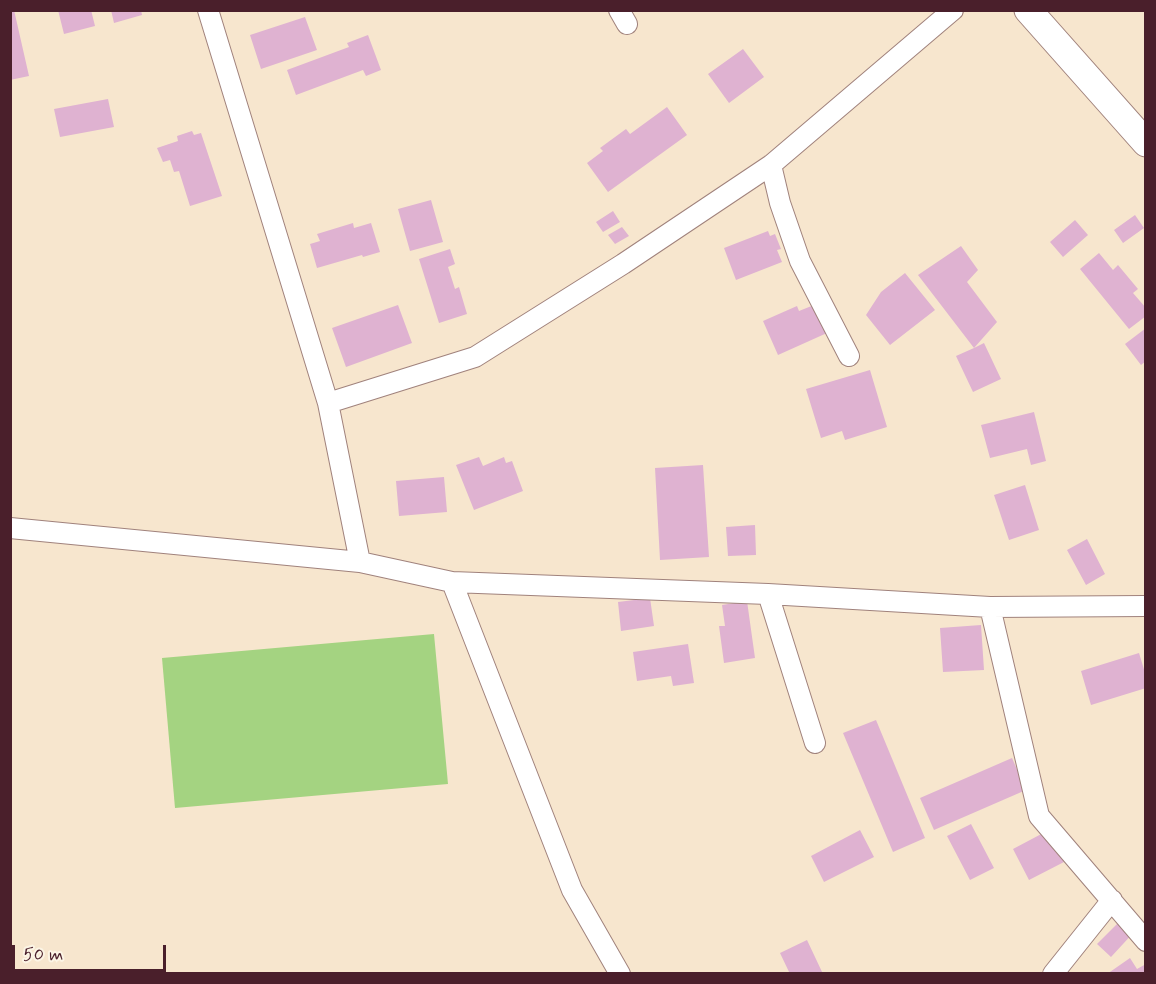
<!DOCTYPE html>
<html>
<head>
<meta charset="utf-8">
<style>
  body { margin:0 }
  #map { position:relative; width:1156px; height:984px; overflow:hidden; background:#f7e6ce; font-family:Mynerve,sans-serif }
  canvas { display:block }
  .frame { position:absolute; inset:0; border:12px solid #4a1f2b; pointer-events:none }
  .scale { position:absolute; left:12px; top:945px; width:154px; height:27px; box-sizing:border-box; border:3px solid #4a1f2b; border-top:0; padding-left:8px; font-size:18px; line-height:21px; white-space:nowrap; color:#4a1f2b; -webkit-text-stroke:4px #fcf5e5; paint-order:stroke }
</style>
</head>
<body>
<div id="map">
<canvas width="1156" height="984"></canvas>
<div class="frame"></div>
<div class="scale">50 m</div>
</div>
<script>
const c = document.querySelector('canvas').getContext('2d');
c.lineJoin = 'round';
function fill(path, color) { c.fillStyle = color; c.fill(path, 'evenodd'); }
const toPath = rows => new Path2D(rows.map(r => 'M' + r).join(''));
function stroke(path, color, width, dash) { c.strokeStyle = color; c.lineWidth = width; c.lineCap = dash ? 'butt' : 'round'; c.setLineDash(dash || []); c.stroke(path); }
const green = toPath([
  [434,634,448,784,175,808,162,658]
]);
const building = toPath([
  [10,10,14,10,29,76,10,80],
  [58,10,91,10,95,26,64,34],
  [111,10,141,10,142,15,114,23],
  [305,17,317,50,261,69,250,35],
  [368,35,381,70,366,76,363,70,296,95,287,70,349,47,347,43],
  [743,49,764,77,729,103,708,74],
  [108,99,114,127,60,137,54,109],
  [667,107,687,135,608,192,587,163,603,151,600,148,626,129,630,134],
  [192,131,194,135,201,133,222,196,190,206,179,171,174,172,170,160,163,162,157,148,178,141,177,136],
  [431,200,443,242,410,251,398,209],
  [613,211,620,222,603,232,596,222],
  [1135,215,1144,228,1123,243,1114,230],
  [1075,220,1088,235,1063,257,1050,242],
  [353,223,354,228,371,223,380,252,363,257,362,255,317,268,310,244,320,241,317,234],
  [622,227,629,236,615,244,608,235],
  [768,231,770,236,775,234,781,249,777,250,782,262,736,280,724,248],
  [961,246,978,270,967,282,997,322,974,348,984,343,1001,379,973,392,956,356,974,348,918,275],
  [450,249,455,264,448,267,455,289,459,287,467,314,439,323,419,259],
  [1099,253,1113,270,1118,265,1138,289,1133,293,1146,308,1146,316,1129,329,1080,269],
  [905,273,935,310,890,345,866,315,881,292],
  [398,305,412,343,346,367,332,328],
  [814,305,827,333,778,355,763,321,797,306,799,311],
  [1146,328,1146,361,1141,365,1125,344],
  [870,370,887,427,845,440,842,431,821,438,806,389],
  [1034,412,1046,461,1031,465,1027,449,990,458,981,425],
  [479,457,483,466,504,457,506,463,512,461,523,491,474,510,456,465],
  [703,465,709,557,660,560,655,468],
  [444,477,447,512,399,516,396,481],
  [1025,485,1039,530,1009,540,994,495],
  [755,525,756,555,728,556,726,527],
  [1087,539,1105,574,1086,585,1067,550],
  [650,598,654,626,621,631,618,602],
  [747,601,755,658,724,663,719,626,725,626,722,605],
  [981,625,984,670,943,672,940,628],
  [688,644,694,683,673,686,671,676,637,681,633,652],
  [1139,653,1146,676,1146,688,1091,705,1081,671],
  [876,720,925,838,893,852,843,733],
  [1012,758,1026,790,934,830,920,798],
  [971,824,994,868,970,880,947,836],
  [860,830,874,857,824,882,811,856],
  [1047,831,1064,862,1029,880,1013,849],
  [1122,919,1135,931,1111,957,1097,944],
  [807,940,823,974,790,974,780,953],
  [1130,958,1137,969,1146,964,1146,974,1107,974]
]);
const minor = toPath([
  [208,10,328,403,360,562],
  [619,10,627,24],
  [771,165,780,203,800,261,849,356],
  [328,403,475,357,623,264,771,165,953,10],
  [10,528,360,562,452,582,768,594,990,607,1146,606],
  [452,582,572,890,620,974],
  [768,594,815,743],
  [990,607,1039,816,1146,941],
  [1053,974,1112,900]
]);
const secondary = toPath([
  [1028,10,1146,143]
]);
fill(green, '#a4d381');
fill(building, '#dfb2d1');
stroke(minor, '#a0827c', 22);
stroke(secondary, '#a0827c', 29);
stroke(minor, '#fff', 20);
stroke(secondary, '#fff', 27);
</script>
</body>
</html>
